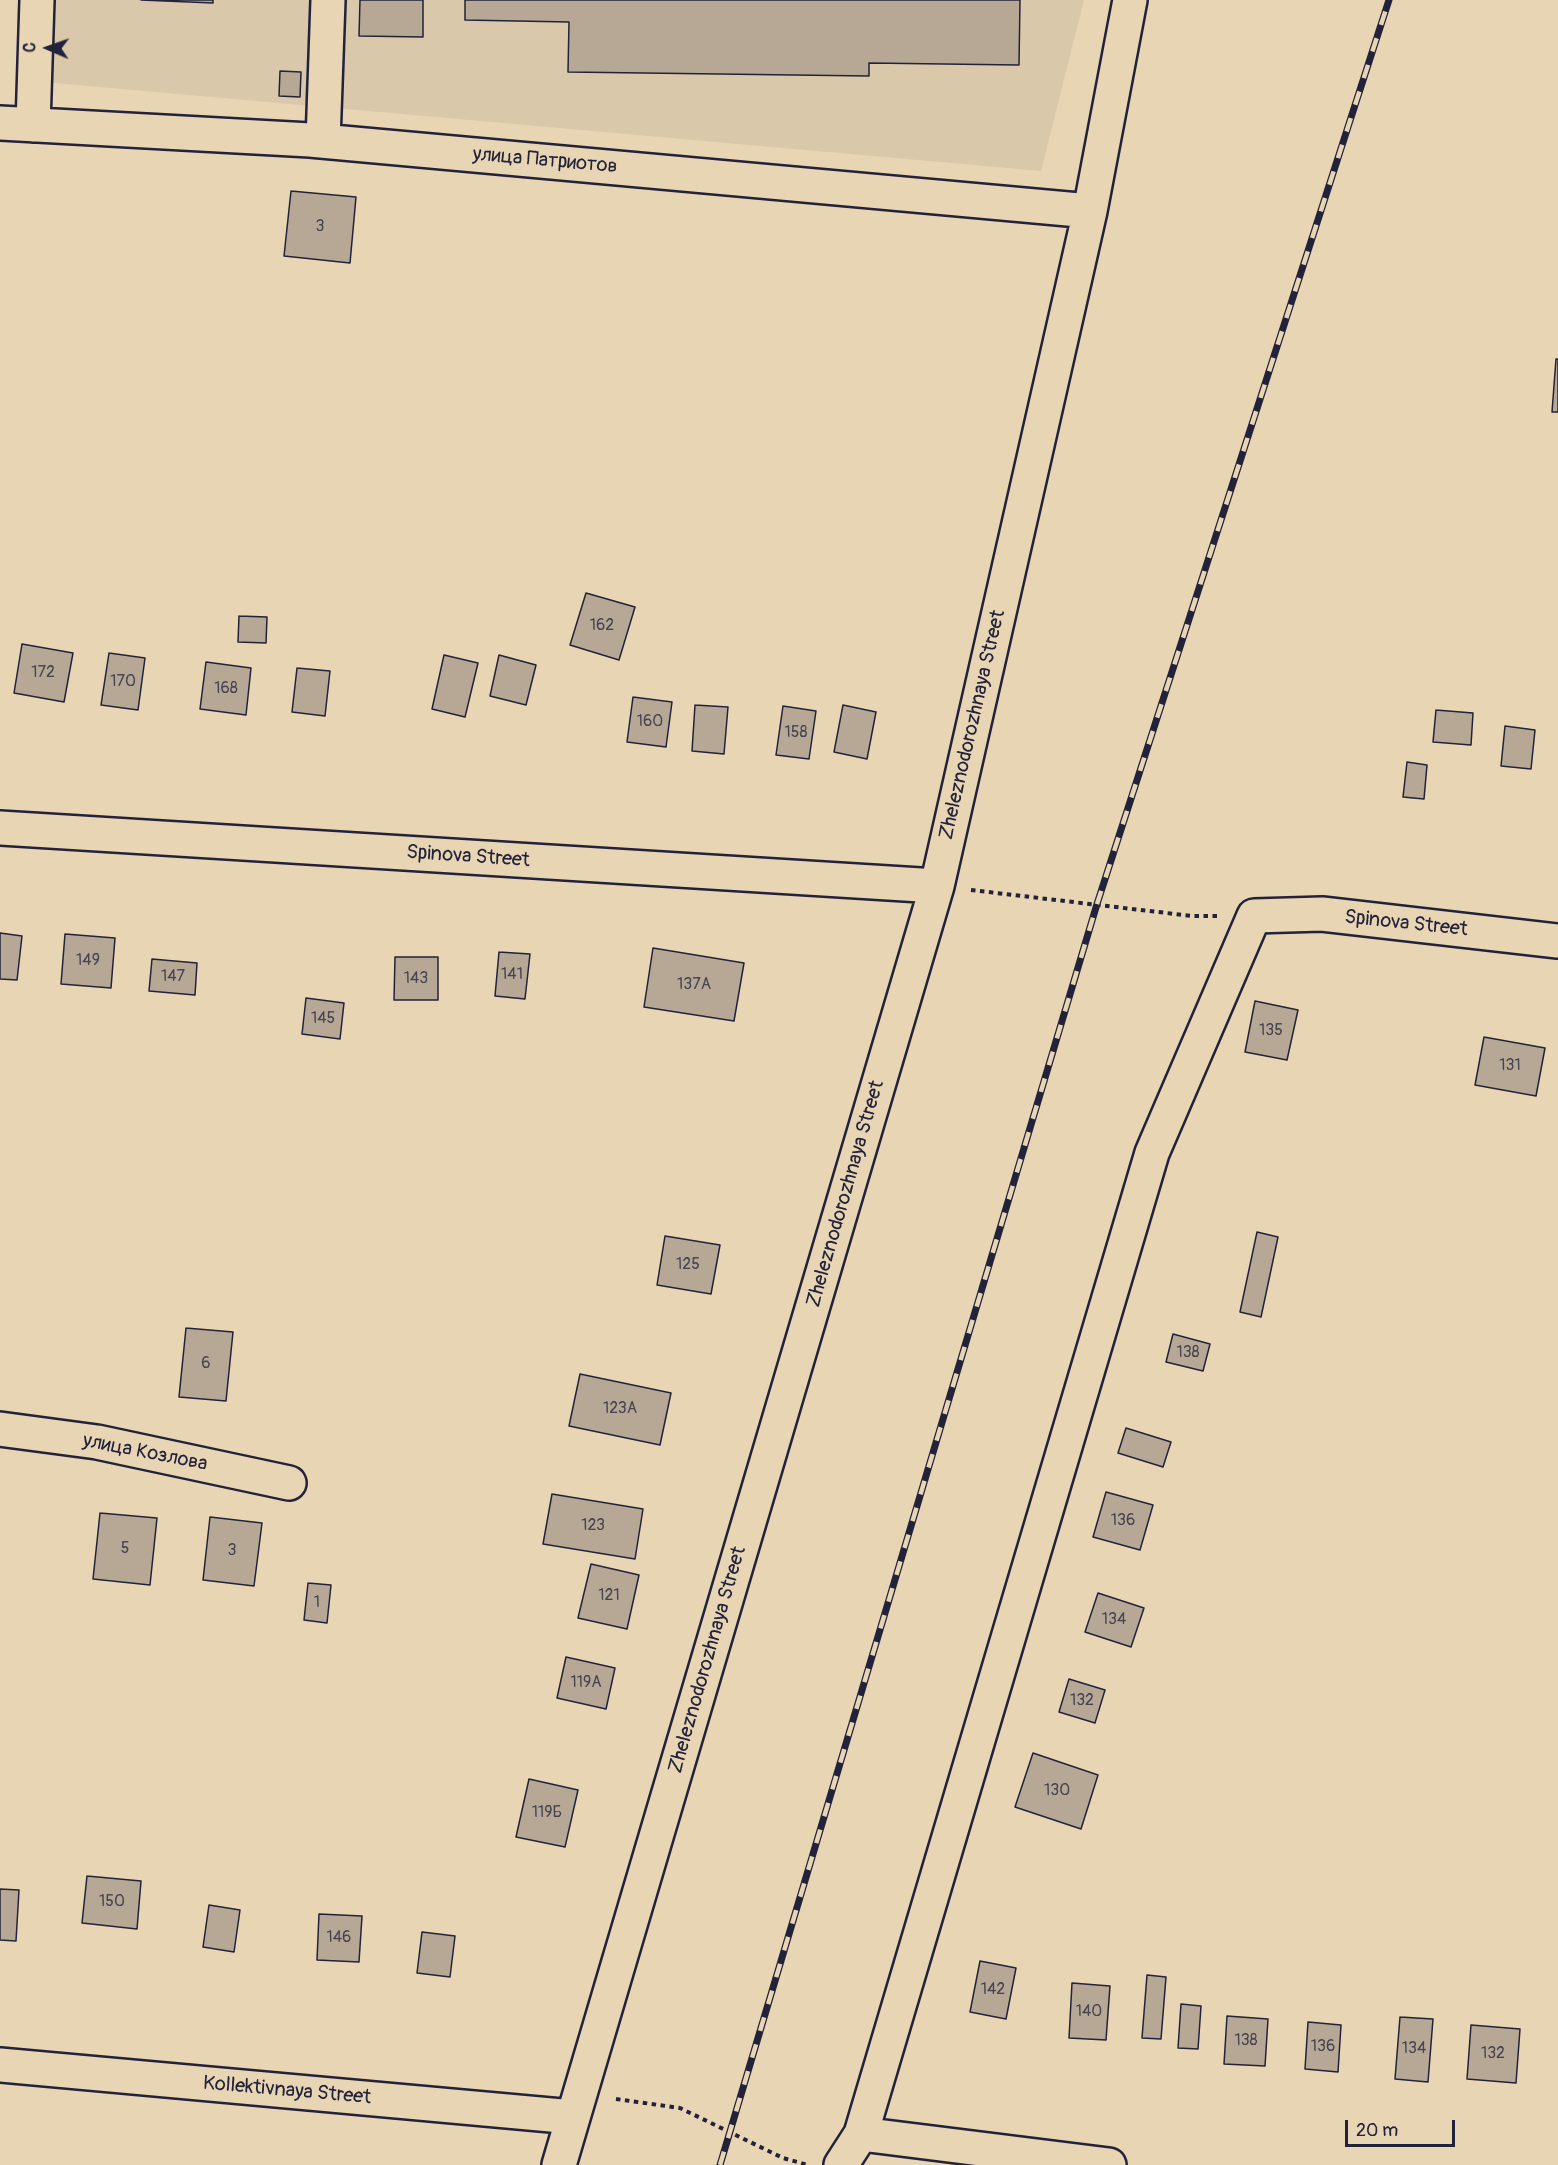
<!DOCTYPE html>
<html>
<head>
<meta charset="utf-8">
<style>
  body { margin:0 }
  #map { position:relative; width:1558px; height:2165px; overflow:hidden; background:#e8d5b3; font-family:Pangolin,sans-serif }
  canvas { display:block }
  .north { position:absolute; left:18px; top:18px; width:60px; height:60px; -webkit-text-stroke:4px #e8d5b3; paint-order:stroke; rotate:272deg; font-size:16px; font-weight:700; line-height:24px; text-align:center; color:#22223b }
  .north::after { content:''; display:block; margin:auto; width:21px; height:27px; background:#22223b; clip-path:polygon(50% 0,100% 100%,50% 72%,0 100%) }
  .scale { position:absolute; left:1345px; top:2120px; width:110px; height:27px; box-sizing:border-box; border:3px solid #22223b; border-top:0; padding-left:8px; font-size:18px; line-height:21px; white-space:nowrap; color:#22223b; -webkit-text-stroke:4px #e8d5b3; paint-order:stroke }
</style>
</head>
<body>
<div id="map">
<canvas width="1558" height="2165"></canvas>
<div class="north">С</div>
<div class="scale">20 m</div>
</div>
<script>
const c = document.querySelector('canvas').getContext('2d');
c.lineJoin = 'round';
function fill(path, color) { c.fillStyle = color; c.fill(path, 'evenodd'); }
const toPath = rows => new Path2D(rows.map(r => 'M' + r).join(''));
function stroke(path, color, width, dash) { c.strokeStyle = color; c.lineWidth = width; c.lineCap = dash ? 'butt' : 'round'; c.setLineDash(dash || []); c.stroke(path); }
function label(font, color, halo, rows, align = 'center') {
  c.font = font + ' Pangolin,sans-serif'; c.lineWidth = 4.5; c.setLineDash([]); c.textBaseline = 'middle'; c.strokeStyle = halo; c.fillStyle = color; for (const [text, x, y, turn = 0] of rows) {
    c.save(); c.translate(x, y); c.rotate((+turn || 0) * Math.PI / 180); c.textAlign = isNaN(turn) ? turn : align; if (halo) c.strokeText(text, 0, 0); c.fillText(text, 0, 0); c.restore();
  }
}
const built = toPath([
  [38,0,1084,0,1041,171,32,81]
]);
const building = toPath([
  [141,0,213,0,213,3,141,0],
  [360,0,423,0,423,37,359,36,360,0],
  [465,0,1020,0,1019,65,869,63,869,76,568,72,569,22,465,20,465,0],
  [280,71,301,72,300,97,279,96,280,71],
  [291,191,356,197,350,263,284,256,291,191],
  [1556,359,1558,359,1558,412,1552,412,1556,359],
  [586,593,635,607,619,660,570,645,586,593],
  [239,616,267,617,266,643,238,642,239,616],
  [22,644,73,653,64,702,14,693,22,644],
  [109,653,145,658,138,710,101,705,109,653],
  [444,655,478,663,465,717,432,709,444,655],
  [499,655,536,665,526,705,490,696,499,655],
  [206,662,251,668,246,715,200,709,206,662],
  [297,668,330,671,325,716,292,712,297,668],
  [633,697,672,702,666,747,627,742,633,697],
  [695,705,728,707,724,754,692,751,695,705],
  [843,705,876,712,867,759,834,752,843,705],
  [783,706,816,711,809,759,776,755,783,706],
  [1436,710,1473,713,1471,745,1433,742,1436,710],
  [1505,726,1535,730,1531,769,1501,766,1505,726],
  [1407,762,1427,765,1424,799,1403,797,1407,762],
  [0,933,22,936,17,980,0,979,0,933],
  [65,934,115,938,111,988,61,984,65,934],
  [653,948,744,963,734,1021,644,1007,653,948],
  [499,952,530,954,525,999,495,996,499,952],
  [395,957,438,957,438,1000,394,1000,395,957],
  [152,959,197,963,195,995,149,991,152,959],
  [306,998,344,1003,340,1039,302,1034,306,998],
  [1255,1001,1298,1010,1287,1060,1245,1052,1255,1001],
  [1484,1037,1545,1048,1536,1096,1475,1085,1484,1037],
  [1257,1232,1278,1237,1261,1317,1240,1312,1257,1232],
  [665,1236,720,1245,711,1294,657,1285,665,1236],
  [186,1328,233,1332,226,1401,179,1397,186,1328],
  [1173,1334,1210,1344,1203,1371,1166,1362,1173,1334],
  [580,1374,671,1393,660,1445,569,1426,580,1374],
  [1126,1428,1171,1442,1163,1467,1118,1453,1126,1428],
  [1106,1492,1153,1505,1140,1550,1093,1537,1106,1492],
  [552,1494,643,1509,635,1559,543,1544,552,1494],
  [100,1513,157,1518,150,1585,93,1579,100,1513],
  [210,1517,262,1523,254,1586,203,1580,210,1517],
  [591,1564,639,1575,627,1629,578,1618,591,1564],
  [308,1583,331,1585,327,1623,304,1620,308,1583],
  [1098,1593,1144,1608,1131,1647,1085,1632,1098,1593],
  [566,1657,615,1668,606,1709,557,1698,566,1657],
  [1069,1679,1105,1690,1095,1723,1059,1712,1069,1679],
  [1033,1753,1098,1775,1081,1829,1015,1807,1033,1753],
  [529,1779,578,1790,565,1847,516,1837,529,1779],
  [87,1876,141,1881,137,1929,82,1923,87,1876],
  [0,1889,19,1890,16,1941,0,1940,0,1889],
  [209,1905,240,1910,234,1952,203,1947,209,1905],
  [319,1914,362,1916,359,1962,317,1960,319,1914],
  [422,1932,455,1936,450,1977,417,1973,422,1932],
  [980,1961,1016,1968,1006,2019,970,2012,980,1961],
  [1147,1975,1166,1977,1161,2039,1142,2038,1147,1975],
  [1072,1983,1110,1986,1106,2040,1069,2038,1072,1983],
  [1181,2004,1201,2006,1198,2049,1178,2048,1181,2004],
  [1227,2016,1268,2019,1265,2066,1224,2064,1227,2016],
  [1400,2017,1433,2019,1428,2082,1395,2079,1400,2017],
  [1308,2022,1341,2025,1338,2072,1305,2069,1308,2022],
  [1471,2025,1520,2029,1516,2083,1467,2079,1471,2025]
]);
const path = toPath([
  [971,890,1192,916,1217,916],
  [616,2099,680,2108,783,2158,808,2165]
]);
const minor = toPath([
  [0,123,310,140,1090,211],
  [33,125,37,0],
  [323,141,328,0],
  [0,828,937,886],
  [0,1429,97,1442,289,1483],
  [0,2065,573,2117],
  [861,2134,1109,2165],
  [559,2165,937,886,1090,211,1130,0],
  [841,2165,861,2134,1152,1153,1254,916,1322,914,1558,941]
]);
const rail = toPath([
  [720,2165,1097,904,1389,0]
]);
const numberNames = [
  ["3",320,227],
  ["162",602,626],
  ["172",43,673],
  ["170",123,682],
  ["168",226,689],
  ["160",650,722],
  ["158",796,733],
  ["149",88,961],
  ["141",512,975],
  ["147",173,977],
  ["143",416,979],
  ["137А",694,985],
  ["145",323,1019],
  ["135",1271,1031],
  ["131",1510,1066],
  ["125",688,1265],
  ["138",1188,1353],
  ["6",206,1364],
  ["123А",620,1409],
  ["136",1123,1521],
  ["123",593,1526],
  ["5",125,1549],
  ["3",232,1551],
  ["121",609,1596],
  ["1",317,1603],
  ["134",1114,1620],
  ["119А",586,1683],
  ["132",1082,1701],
  ["130",1057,1791],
  ["119Б",547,1813],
  ["150",112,1902],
  ["146",339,1938],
  ["142",993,1990],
  ["140",1089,2012],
  ["138",1246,2041],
  ["136",1323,2047],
  ["134",1414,2049],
  ["132",1493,2054]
];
const streetNames = [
  ["улица Патриотов",545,161,5],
  ["Zheleznodorozhnaya Street",973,725,-77],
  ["Spinova Street",468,857,4],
  ["Spinova Street",1406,924,6],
  ["Zheleznodorozhnaya Street",846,1194,-74],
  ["улица Козлова",145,1453,11],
  ["Zheleznodorozhnaya Street",708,1660,-74],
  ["Kollektivnaya Street",287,2091,5]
];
fill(built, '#d9c8aa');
fill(building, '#b7a895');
stroke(building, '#22223b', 1.5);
stroke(minor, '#22223b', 38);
stroke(path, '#22223b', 4, [4.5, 4.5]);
stroke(minor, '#e8d5b3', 33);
stroke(rail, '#22223b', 7);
stroke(rail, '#e8d5b3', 4.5, [14]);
label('16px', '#474452', null, numberNames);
label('20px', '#22223b', '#e8d5b3', streetNames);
</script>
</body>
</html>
